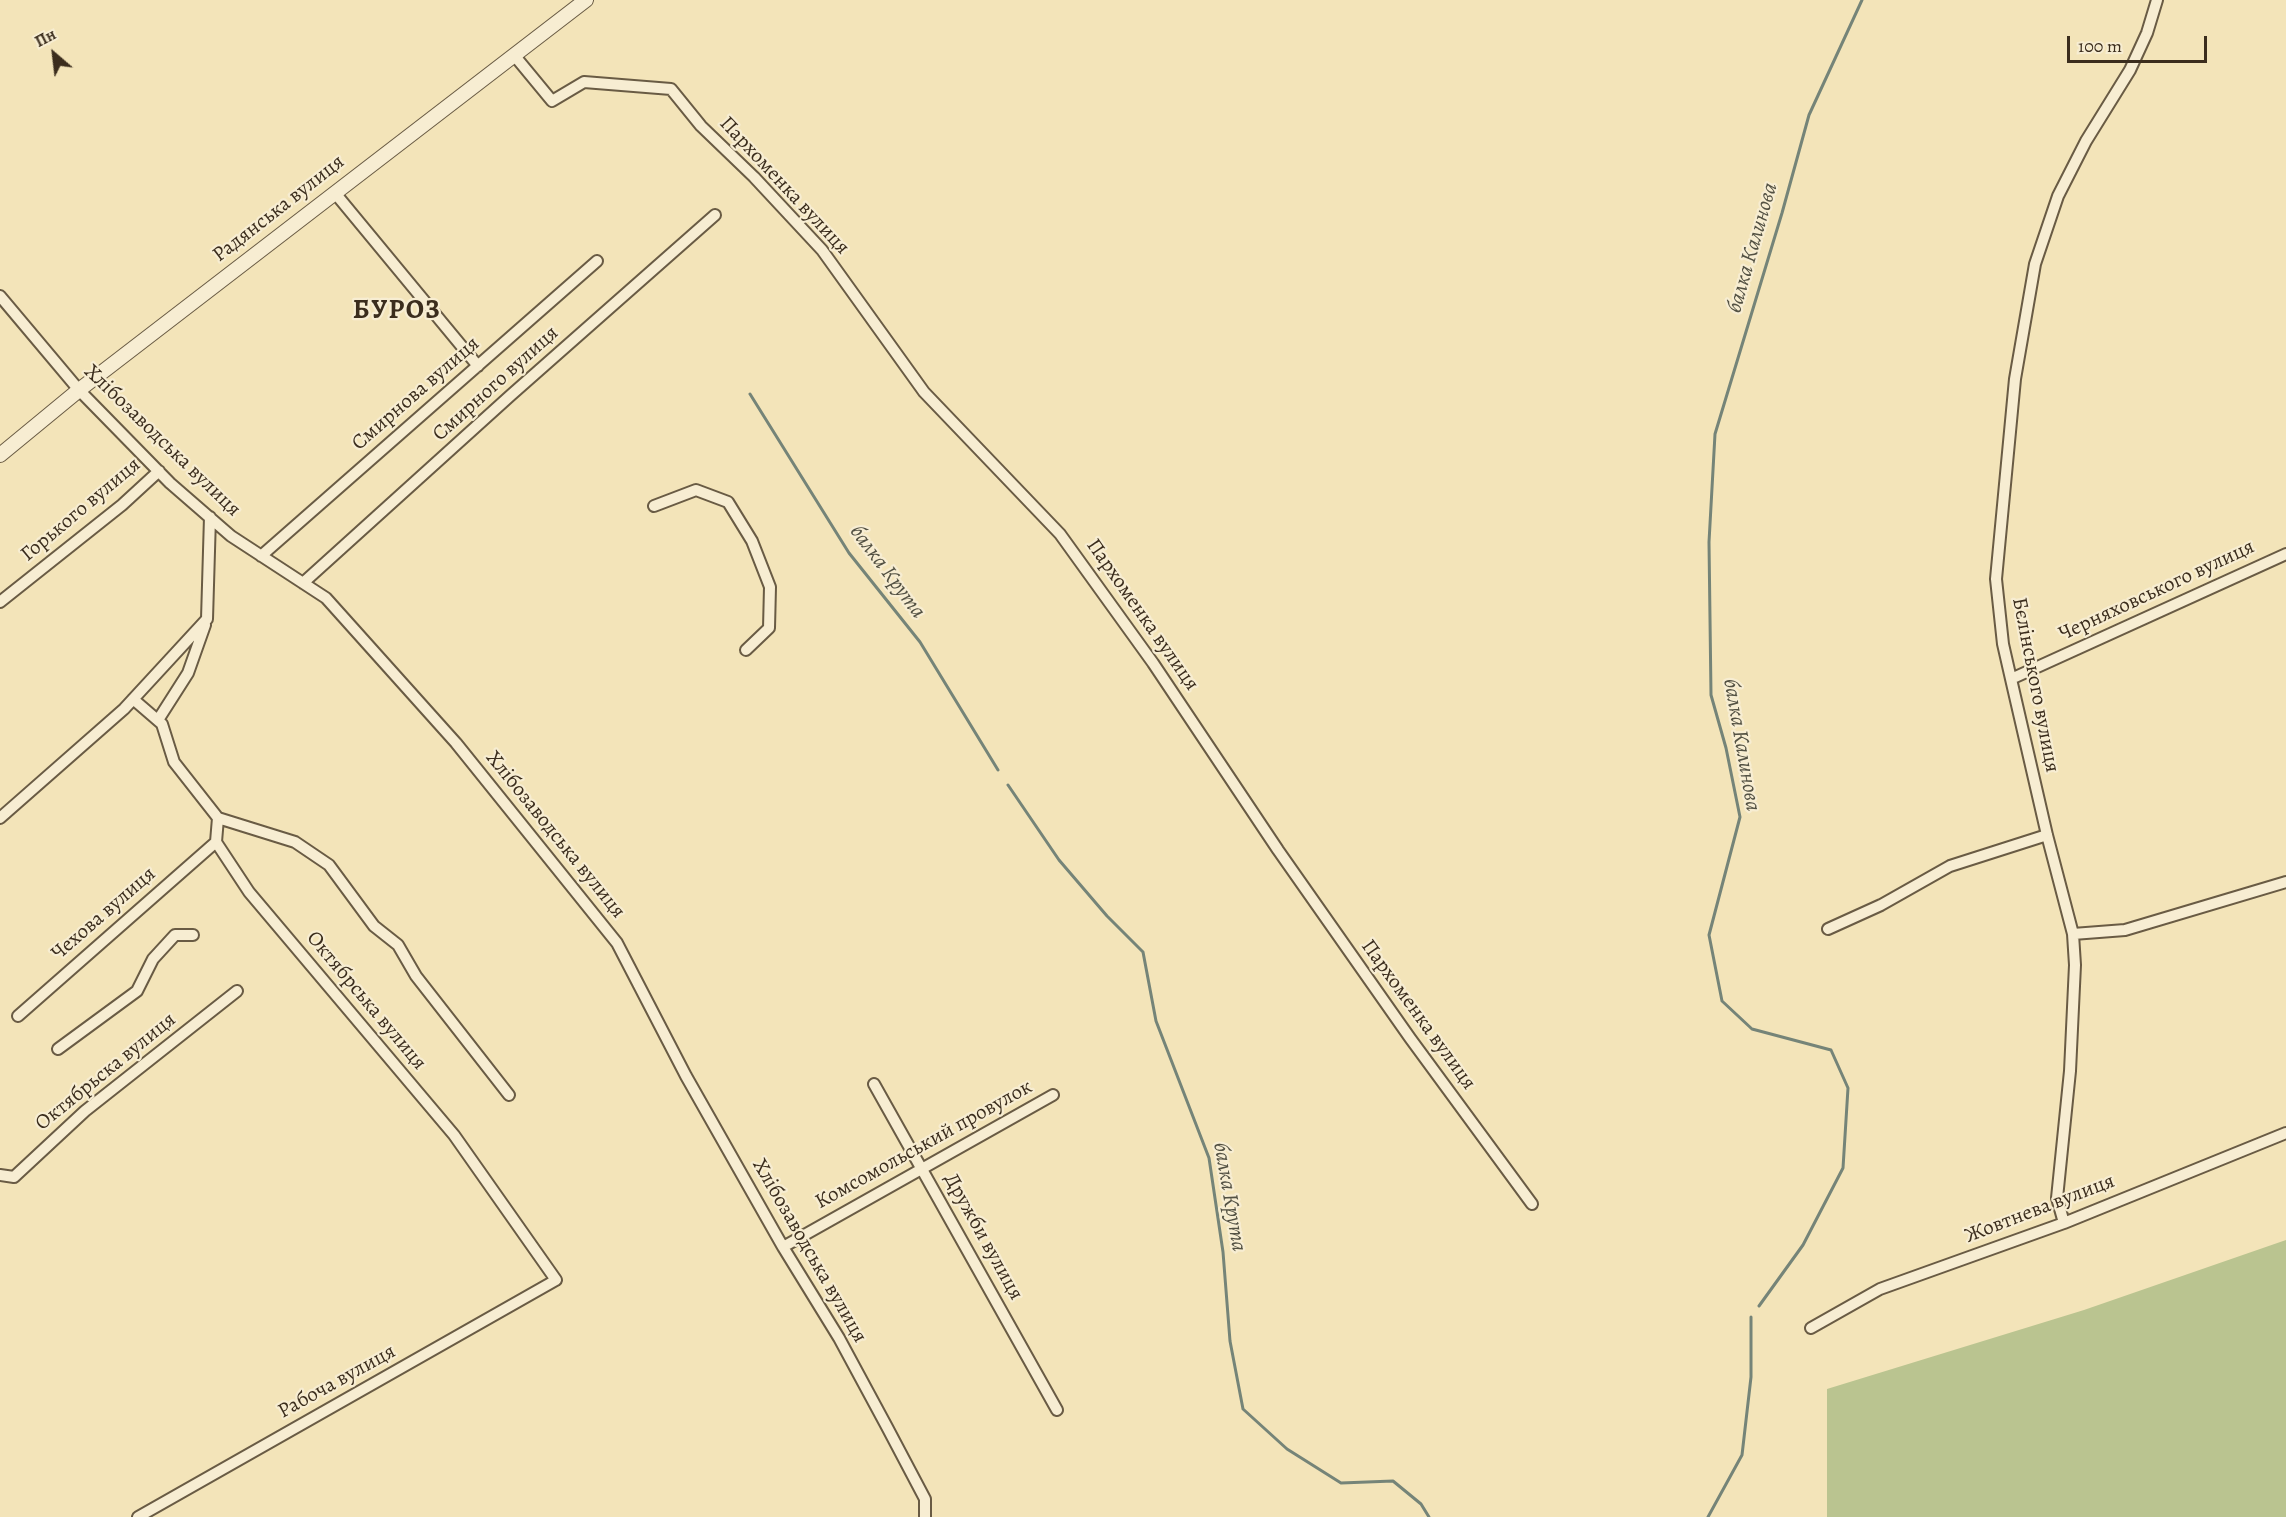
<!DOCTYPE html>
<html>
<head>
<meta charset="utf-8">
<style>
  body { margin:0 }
  #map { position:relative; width:2286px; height:1517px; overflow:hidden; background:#f3e4b9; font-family:Alegreya,serif }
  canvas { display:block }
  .north { position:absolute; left:24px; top:24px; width:60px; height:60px; -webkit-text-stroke:4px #f7edd2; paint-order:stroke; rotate:332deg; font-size:16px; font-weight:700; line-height:24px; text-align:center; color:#3b2d1d }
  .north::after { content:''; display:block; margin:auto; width:21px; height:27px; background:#3b2d1d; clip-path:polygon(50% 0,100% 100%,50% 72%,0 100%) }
  .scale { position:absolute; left:2067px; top:36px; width:140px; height:27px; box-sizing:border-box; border:3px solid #3b2d1d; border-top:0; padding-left:8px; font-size:18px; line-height:21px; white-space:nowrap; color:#3b2d1d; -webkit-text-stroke:4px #f7edd2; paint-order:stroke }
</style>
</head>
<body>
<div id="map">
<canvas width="2286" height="1517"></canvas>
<div class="north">Пн</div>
<div class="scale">100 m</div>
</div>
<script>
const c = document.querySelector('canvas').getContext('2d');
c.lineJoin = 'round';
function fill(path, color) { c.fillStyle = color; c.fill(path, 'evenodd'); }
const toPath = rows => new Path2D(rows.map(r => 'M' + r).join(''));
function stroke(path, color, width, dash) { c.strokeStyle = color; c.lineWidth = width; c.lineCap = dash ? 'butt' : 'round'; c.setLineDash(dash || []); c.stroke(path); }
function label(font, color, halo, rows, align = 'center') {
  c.font = font + ' Alegreya,serif'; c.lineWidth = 4.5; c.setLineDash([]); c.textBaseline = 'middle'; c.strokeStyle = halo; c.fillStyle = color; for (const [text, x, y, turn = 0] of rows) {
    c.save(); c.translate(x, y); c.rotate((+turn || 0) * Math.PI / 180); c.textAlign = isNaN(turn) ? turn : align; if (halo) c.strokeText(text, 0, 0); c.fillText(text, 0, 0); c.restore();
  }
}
const green = toPath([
  [2286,1240,2286,1517,1827,1517,1827,1389,2084,1310]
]);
const stream = toPath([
  [750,394,849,553,920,642,998,770],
  [1008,785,1059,860,1107,916,1143,952,1156,1021,1209,1158,1223,1252,1230,1341,1243,1409,1287,1449,1341,1483,1393,1481,1421,1504,1429,1517],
  [1759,1306,1803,1245,1843,1168,1848,1088,1831,1050,1752,1029,1722,1001,1709,935,1740,817,1726,748,1711,695,1709,542,1715,434,1782,213,1809,115,1862,0],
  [1708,1517,1742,1455,1751,1377,1751,1317]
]);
const minor = toPath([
  [514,55,552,101,584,82,671,89,701,126,754,177,822,250,924,392,1060,534,1153,663,1278,850,1410,1038,1532,1204],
  [335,193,478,366],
  [0,296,79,390,170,483,231,536,326,598,456,743,617,943,686,1076,783,1247,839,1338,887,1427,925,1499,925,1517],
  [654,506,696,490,728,502,752,541,770,587,769,628,746,650],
  [261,556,597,261],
  [303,583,511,395,715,215],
  [0,602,122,505,159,471],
  [2011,679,2286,554],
  [133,699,162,724,174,762,218,818,216,842,249,892,454,1135,556,1280,138,1517],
  [158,720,188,673,205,625],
  [0,818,124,709,207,619,210,517],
  [218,818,295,842,329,865,374,926,398,945,416,976,509,1095],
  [1828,929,1881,905,1950,866,2047,835],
  [2073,934,2125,930,2286,882],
  [18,1016,216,842],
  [58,1049,137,991,153,959,175,935,193,935],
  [874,1084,1057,1410],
  [0,1175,14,1177,85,1111,237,991],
  [2064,1223,2057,1198,2070,1071,2075,965,2073,934,2047,835,2011,679,2003,644,1996,579,2015,379,2035,264,2058,196,2086,141,2130,70,2147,33,2157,0],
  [783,1247,1053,1095],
  [1811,1328,1880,1289,2064,1223,2286,1133]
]);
const tertiary = toPath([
  [0,455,79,390,586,0]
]);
const streetNames = [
  ["Пархоменка вулиця",784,186,47],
  ["Радянська вулиця",279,209,-38],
  ["Смирного вулиця",496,384,-42],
  ["Смирнова вулиця",416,394,-41],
  ["Хлібозаводська вулиця",162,441,44],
  ["Горького вулиця",81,510,-40],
  ["Черняховського вулиця",2157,591,-25],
  ["Пархоменка вулиця",1142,615,55],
  ["Бєлінського вулиця",2035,685,79],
  ["Хлібозаводська вулиця",555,835,51],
  ["Чехова вулиця",104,914,-41],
  ["Октябрська вулиця",366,1001,50],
  ["Пархоменка вулиця",1418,1015,54],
  ["Октябрьска вулиця",106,1072,-39],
  ["Комсомольський провулок",924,1145,-29],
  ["Жовтнева вулиця",2040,1209,-21],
  ["Дружби вулиця",983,1237,61],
  ["Хлібозаводська вулиця",809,1251,60],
  ["Рабоча вулиця",337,1382,-29]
];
const waterNames = [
  ["балка Калинова",1753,248,-74],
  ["балка Крута",887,572,53],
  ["балка Калинова",1741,745,80],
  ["балка Крута",1229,1197,80]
];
const districtNames = [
  ["БУРОЗ",397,311]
];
fill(green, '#bac490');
stroke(stream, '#758478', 3);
stroke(minor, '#695b44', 14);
stroke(tertiary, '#695b44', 16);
stroke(minor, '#f7edd2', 10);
stroke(tertiary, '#f7edd2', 14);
label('21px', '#3b2d1d', '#f7edd2', streetNames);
label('italic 22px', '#535143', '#f7edd2', waterNames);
c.letterSpacing = '1.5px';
label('bold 27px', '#3b2d1d', '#f7edd2', districtNames);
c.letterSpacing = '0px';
</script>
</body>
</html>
